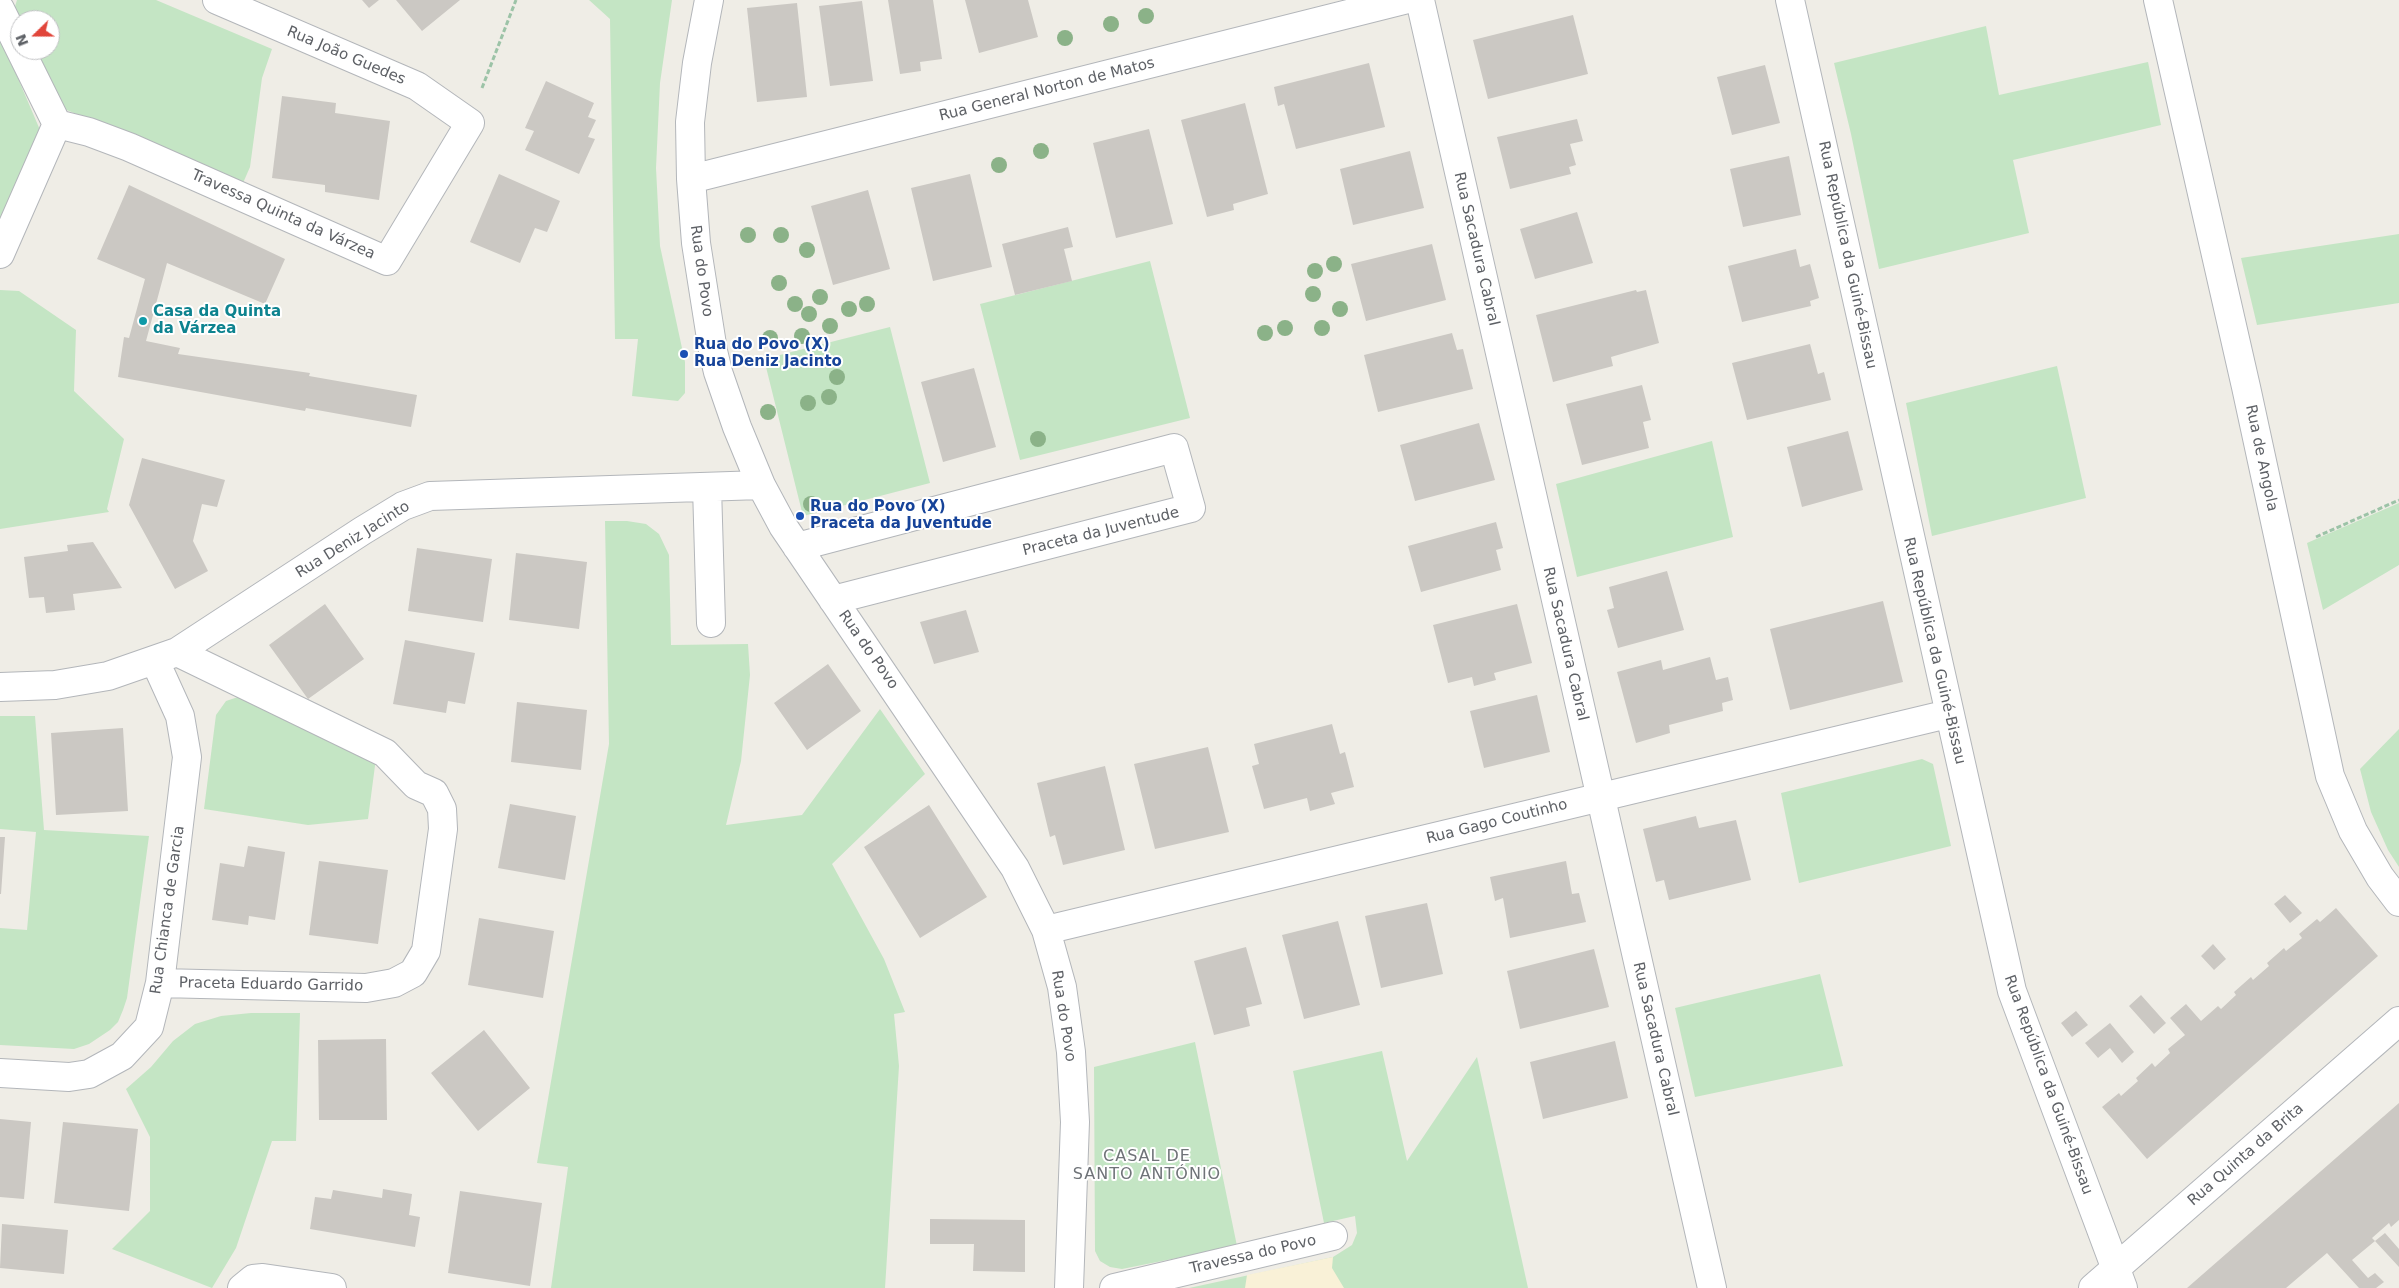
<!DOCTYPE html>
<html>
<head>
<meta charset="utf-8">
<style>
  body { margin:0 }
  #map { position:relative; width:2399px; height:1288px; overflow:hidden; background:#efede6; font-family:"DejaVu Sans",sans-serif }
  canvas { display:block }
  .north { position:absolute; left:10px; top:10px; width:50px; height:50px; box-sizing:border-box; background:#fff; border:1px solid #bfc0c2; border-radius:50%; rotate:248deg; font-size:14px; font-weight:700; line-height:20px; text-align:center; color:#5e6166 }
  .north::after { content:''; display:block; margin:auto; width:18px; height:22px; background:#e1453a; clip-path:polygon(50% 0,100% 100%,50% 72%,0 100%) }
</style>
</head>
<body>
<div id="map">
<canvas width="2399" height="1288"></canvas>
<div class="north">N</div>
</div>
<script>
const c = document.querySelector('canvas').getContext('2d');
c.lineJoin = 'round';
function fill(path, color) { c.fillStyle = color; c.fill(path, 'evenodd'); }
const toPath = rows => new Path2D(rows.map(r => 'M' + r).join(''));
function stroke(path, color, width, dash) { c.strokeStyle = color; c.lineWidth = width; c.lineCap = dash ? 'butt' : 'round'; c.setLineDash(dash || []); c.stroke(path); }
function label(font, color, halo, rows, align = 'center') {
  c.font = font + ' "DejaVu Sans",sans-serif'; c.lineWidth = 4; c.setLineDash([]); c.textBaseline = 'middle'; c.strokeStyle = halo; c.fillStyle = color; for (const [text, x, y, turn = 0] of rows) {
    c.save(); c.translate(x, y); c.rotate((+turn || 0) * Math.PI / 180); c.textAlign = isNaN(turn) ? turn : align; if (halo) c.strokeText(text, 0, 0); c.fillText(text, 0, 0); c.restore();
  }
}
const green = toPath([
  [17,0,156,0,272,49,262,78,250,167,243,183,57,106,31,50,50,50,50,20,20,20,13,13],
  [589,0,672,0,660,83,656,168,660,246,685,362,685,393,678,401,632,396,638,339,615,339,610,19],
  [1986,26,1999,95,2148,62,2161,125,2013,160,2029,233,1879,269,1851,134,1834,63],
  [0,36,40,130,0,222],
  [2399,234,2399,303,2257,325,2241,258],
  [1150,261,1190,418,1020,460,980,304],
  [0,290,19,291,76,330,74,391,124,439,107,509,109,512,0,529],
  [890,327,930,483,803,516,764,359],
  [2057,366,2086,498,1932,536,1906,403],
  [1712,441,1733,537,1577,577,1556,484],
  [2399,503,2399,565,2323,610,2307,543],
  [605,521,627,521,646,524,659,534,669,555,671,645,748,644,750,675,741,761,726,825,802,815,880,709,925,774,832,864,884,959,905,1012,894,1014,899,1066,885,1288,551,1288,568,1167,537,1163,609,744],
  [241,696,376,758,368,819,308,825,204,809,216,715,226,701],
  [0,716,35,716,44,830,149,836,127,998,123,1010,118,1022,110,1030,89,1044,74,1049,0,1045,0,928,27,930,36,832,0,829],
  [2399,729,2399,867,2388,850,2371,812,2360,769],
  [1922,759,1933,764,1951,846,1799,883,1781,793],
  [1820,974,1843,1066,1695,1097,1675,1008],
  [251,1013,300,1013,296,1141,272,1141,236,1248,212,1288,112,1249,150,1211,150,1137,126,1089,151,1067,173,1041,195,1024,221,1016],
  [1195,1042,1237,1246,1122,1269,1110,1267,1100,1261,1095,1251,1094,1067],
  [1382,1051,1407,1161,1477,1057,1528,1288,1189,1288,1333,1257,1352,1245,1357,1233,1355,1216,1324,1223,1293,1071]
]);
const sand = toPath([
  [1333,1257,1332,1268,1344,1288,1245,1288,1247,1275]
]);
const building = toPath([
  [362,0,379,0,369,8],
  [396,0,460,0,422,31],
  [888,0,933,0,942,59,920,62,921,71,900,74],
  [965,0,1028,0,1038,37,979,53],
  [862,1,873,81,830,86,819,6],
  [797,3,807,97,757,102,747,8],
  [1573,15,1588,74,1488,99,1473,40],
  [1369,63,1385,127,1296,149,1284,104,1278,106,1274,87],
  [1765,65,1780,123,1732,135,1717,77],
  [546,81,594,103,588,117,596,120,588,137,595,139,579,174,525,150,534,131,525,128],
  [282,96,336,103,335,113,390,121,379,200,325,192,325,185,272,178],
  [1245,103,1268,194,1233,204,1234,210,1207,217,1181,120],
  [1577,119,1583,141,1570,144,1576,165,1569,167,1571,174,1510,189,1497,137],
  [1149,129,1173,224,1116,238,1093,143],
  [1410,151,1424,208,1353,225,1340,169],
  [1789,156,1801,215,1743,227,1730,169],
  [499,174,560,201,547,232,535,228,520,263,470,242],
  [970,174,992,267,933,281,911,188],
  [129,185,285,259,265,304,167,263,146,341,180,348,178,354,310,373,309,376,417,395,411,427,306,408,305,411,118,377,124,337,129,338,145,279,97,259],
  [868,190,890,269,833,285,811,206],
  [1577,212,1593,263,1535,279,1520,229],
  [1068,227,1073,247,1064,249,1072,281,1015,295,1002,244],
  [1432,244,1446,300,1366,321,1351,264],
  [1796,249,1800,267,1810,264,1819,298,1810,301,1811,306,1742,322,1728,266],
  [1636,290,1637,292,1646,290,1659,343,1611,357,1613,366,1553,382,1536,315],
  [1452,333,1457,350,1463,349,1473,389,1378,412,1364,355],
  [1810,344,1818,374,1824,372,1831,400,1747,420,1732,363],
  [974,368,996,447,943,462,921,382],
  [1642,385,1651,420,1643,422,1649,448,1582,465,1566,404],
  [1479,423,1495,480,1415,501,1400,445],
  [1848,431,1863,490,1802,507,1787,447],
  [142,458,225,480,217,507,202,504,193,541,208,571,175,589,129,505],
  [1496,522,1503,548,1496,550,1501,570,1421,592,1408,546],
  [93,542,122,588,73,594,75,610,46,613,44,597,29,598,24,557,68,551,67,545],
  [417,548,492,559,483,622,408,611],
  [516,553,587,562,579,629,509,620],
  [1667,571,1684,630,1618,648,1607,610,1614,608,1609,587],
  [1883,601,1903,682,1790,710,1770,629],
  [325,604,364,659,308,699,269,645],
  [1517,604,1532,663,1494,673,1496,680,1474,686,1472,677,1448,683,1433,625],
  [966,610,979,652,934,664,920,622],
  [405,640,475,653,465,704,448,701,446,713,393,704],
  [1710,657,1716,680,1728,677,1733,700,1722,703,1723,711,1669,725,1670,733,1636,743,1617,672,1661,660,1663,670],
  [828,664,861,711,807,750,774,703],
  [1537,695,1550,752,1484,768,1470,711],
  [517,702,587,710,581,770,511,762],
  [1332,724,1340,754,1345,752,1354,787,1331,793,1335,804,1310,811,1307,798,1264,809,1252,766,1259,764,1254,744],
  [123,728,128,811,56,815,51,733],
  [1208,747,1229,832,1155,849,1134,764],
  [1105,766,1125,850,1063,865,1055,835,1050,837,1037,783],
  [510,804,576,816,565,880,498,868],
  [929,805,987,897,920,938,864,847],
  [1696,816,1699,828,1736,820,1751,880,1669,900,1664,880,1656,882,1643,829],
  [0,837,5,837,1,894,0,894],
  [248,846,285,852,275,920,249,916,248,925,212,920,220,863,244,867],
  [319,861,388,870,378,944,309,935],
  [1566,861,1572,894,1579,893,1586,922,1510,938,1503,898,1495,901,1490,877],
  [2285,895,2302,913,2290,923,2274,904],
  [1427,903,1443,974,1381,988,1365,916],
  [2336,908,2378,956,2147,1159,2102,1107,2119,1093,2121,1096,2138,1081,2136,1078,2152,1063,2155,1067,2170,1053,2168,1049,2185,1035,2170,1018,2186,1004,2201,1021,2218,1006,2221,1009,2236,995,2234,992,2251,977,2253,980,2269,966,2267,963,2284,948,2286,951,2302,938,2299,934,2317,919,2320,922],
  [479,918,554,931,543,998,468,985],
  [1338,921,1360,1005,1304,1019,1282,935],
  [2213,944,2226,959,2214,970,2201,956],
  [1246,947,1262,1004,1246,1008,1250,1026,1214,1035,1194,961],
  [1594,949,1609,1007,1520,1029,1507,971],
  [2141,995,2166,1023,2154,1034,2129,1006],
  [2076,1011,2088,1025,2072,1037,2061,1023],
  [2110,1023,2134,1052,2122,1063,2110,1048,2098,1058,2085,1043],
  [484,1030,530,1088,478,1131,431,1073],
  [386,1039,387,1120,319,1120,318,1040],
  [1615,1041,1628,1098,1543,1119,1530,1062],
  [2399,1103,2399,1220,2391,1227,2389,1223,2372,1238,2375,1241,2352,1260,2368,1278,2375,1273,2384,1282,2376,1288,2359,1288,2327,1253,2286,1288,2187,1288],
  [0,1119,31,1122,24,1199,0,1197],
  [63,1122,138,1129,129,1211,54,1203],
  [383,1189,412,1194,409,1215,420,1217,415,1247,310,1229,315,1197,331,1199,333,1190,382,1198],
  [460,1191,542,1203,530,1286,448,1273],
  [930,1219,1025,1220,1025,1272,973,1271,974,1244,930,1244],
  [2,1224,68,1230,64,1274,0,1268],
  [2385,1233,2399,1249,2399,1267,2375,1241]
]);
const path = toPath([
  [482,88,516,0],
  [2316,537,2399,500]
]);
const minor = toPath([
  [709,0,697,63,690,122,691,179,696,243,713,351,718,372,737,427,761,485,783,526,1015,868,1046,930,1062,987,1071,1052,1075,1122,1069,1288],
  [1420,0,1712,1288],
  [1790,0,2012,991,2123,1288],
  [2158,0,2246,387,2330,776,2353,831,2380,877,2399,902],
  [0,9,57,124,89,132,129,147,387,261,470,123,417,86,217,0],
  [691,179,1404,0],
  [0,254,57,124],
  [707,487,711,623],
  [797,547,1174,448,1191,508,833,600],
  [0,687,55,685,108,676,177,652,362,531,403,506,430,496,761,485],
  [1046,930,1948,714],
  [160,983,366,988,394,983,413,973,426,951,443,829,442,809,434,793,416,785,385,753,177,652],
  [0,1073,69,1077,89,1074,122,1056,149,1027,160,983,187,757,180,716,155,661],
  [242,1288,253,1279,263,1278,332,1288],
  [1114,1288,1333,1236],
  [2093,1288,2399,1021]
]);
const trees = [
  [1146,16],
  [1111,24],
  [1065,38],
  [1041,151],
  [999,165],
  [748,235],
  [781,235],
  [807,250],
  [1334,264],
  [1315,271],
  [779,283],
  [1313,294],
  [820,297],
  [795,304],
  [867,304],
  [849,309],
  [1340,309],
  [809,314],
  [830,326],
  [1285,328],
  [1322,328],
  [1265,333],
  [802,336],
  [770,338],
  [837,377],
  [829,397],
  [808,403],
  [768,412],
  [1038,439],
  [811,504]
];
const markers = [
  [143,321,5,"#0f9aa8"],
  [684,354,5,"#1a4fb4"],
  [800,516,5,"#1a4fb4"]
];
const streetNames = [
  ["Rua João Guedes",346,56,23],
  ["Rua General Norton de Matos",1047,90,-14],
  ["Travessa Quinta da Várzea",283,215,24],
  ["Rua Sacadura Cabral",1476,249,77],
  ["Rua República da Guiné-Bissau",1847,255,78],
  ["Rua do Povo",701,271,82],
  ["Rua de Angola",2261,458,78],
  ["Praceta da Juventude",1101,532,-14],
  ["Rua Deniz Jacinto",353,540,-32],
  ["Rua Sacadura Cabral",1565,644,77],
  ["Rua do Povo",868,650,55],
  ["Rua República da Guiné-Bissau",1934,651,77],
  ["Rua Gago Coutinho",1497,822,-14],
  ["Rua Chianca de Garcia",168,910,-82],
  ["Praceta Eduardo Garrido",271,985,1],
  ["Rua do Povo",1063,1016,81],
  ["Rua Sacadura Cabral",1655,1039,77],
  ["Rua República da Guiné-Bissau",2048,1085,70],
  ["Rua Quinta da Brita",2246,1155,-41],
  ["Travessa do Povo",1253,1255,-13]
];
const cultureNames = [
  ["Casa da Quinta",153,312],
  ["da Várzea",153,329]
];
const transitNames = [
  ["Rua do Povo (X)",694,345],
  ["Rua Deniz Jacinto",694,362],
  ["Rua do Povo (X)",810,507],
  ["Praceta da Juventude",810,524]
];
const neighbourhoodNames = [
  ["CASAL DE",1147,1157],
  ["SANTO ANTÓNIO",1147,1175]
];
fill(green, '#c4e5c4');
fill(sand, '#f9f1d7');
fill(building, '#cbc8c3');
stroke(minor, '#b3b6ba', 30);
stroke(path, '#9cc3a7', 3, [5, 2.5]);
stroke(minor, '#fff', 28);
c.fillStyle = '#8bb288';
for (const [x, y] of trees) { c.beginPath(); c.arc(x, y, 8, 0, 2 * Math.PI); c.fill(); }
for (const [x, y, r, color] of markers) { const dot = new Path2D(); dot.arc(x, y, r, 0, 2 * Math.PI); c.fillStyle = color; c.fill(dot); stroke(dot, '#fff', 2); }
label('15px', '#5e6166', '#fff', streetNames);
label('bold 15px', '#0d838f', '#fff', cultureNames, 'left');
label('bold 15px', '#164399', '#fff', transitNames, 'left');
c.letterSpacing = '1px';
label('16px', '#6f7378', '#fff', neighbourhoodNames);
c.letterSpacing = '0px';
</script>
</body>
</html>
